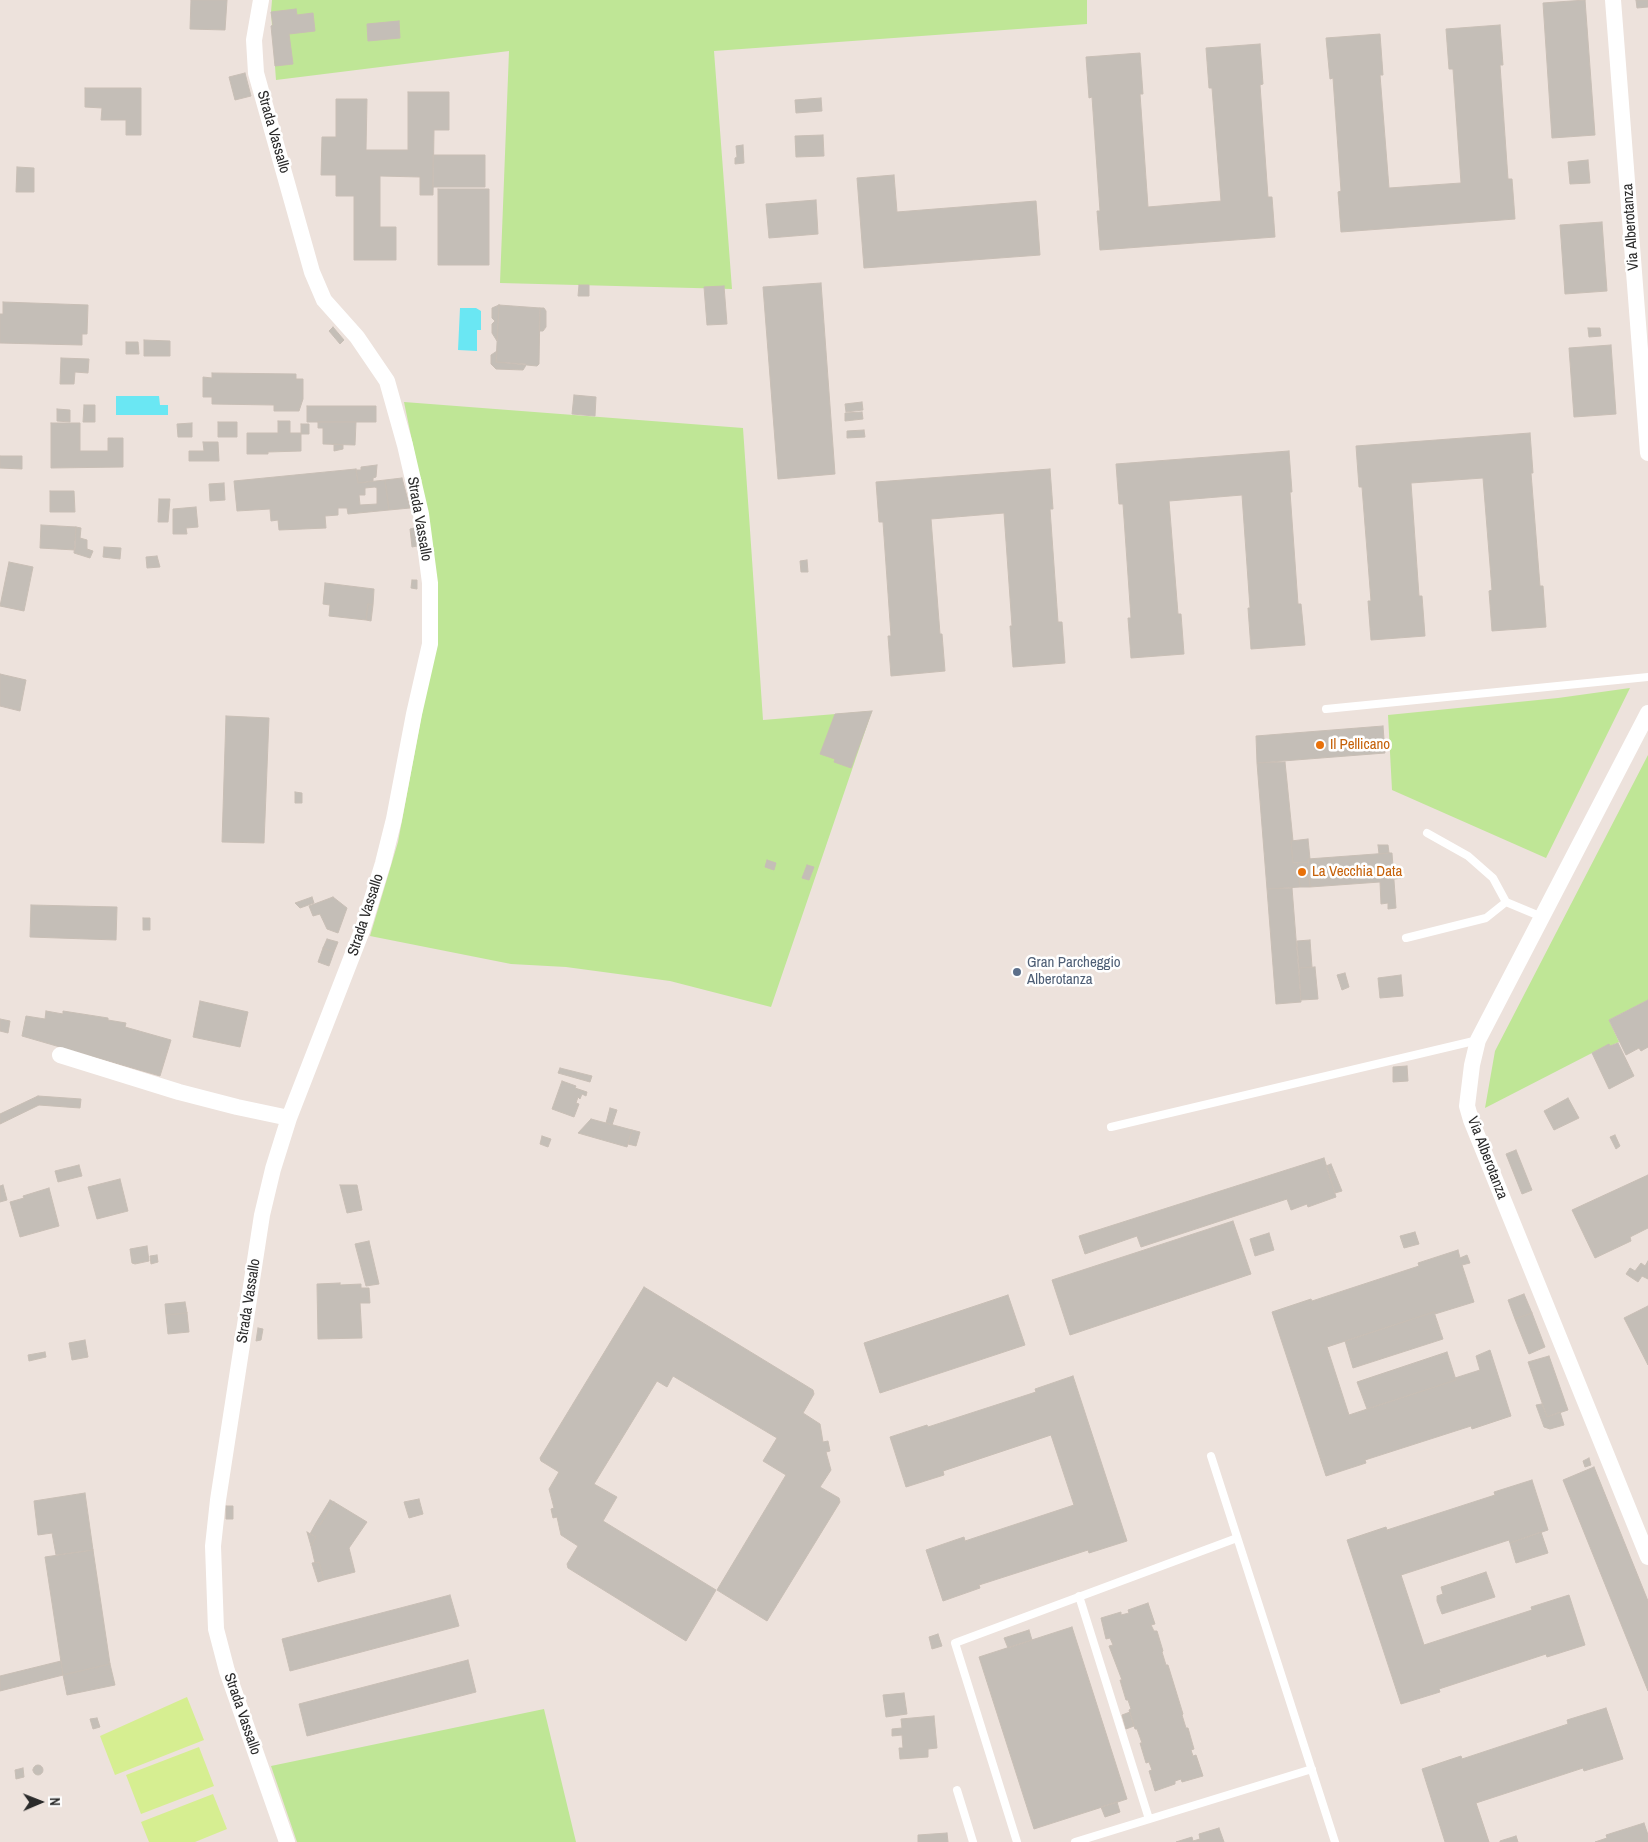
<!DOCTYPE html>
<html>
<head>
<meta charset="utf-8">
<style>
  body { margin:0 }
  #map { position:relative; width:1648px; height:1842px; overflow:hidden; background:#ede2dc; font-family:"Archivo Narrow",sans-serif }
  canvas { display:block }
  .north { position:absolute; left:15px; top:1777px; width:50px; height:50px; -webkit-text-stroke:4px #fff; paint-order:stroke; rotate:89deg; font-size:14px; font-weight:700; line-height:20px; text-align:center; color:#2a2a2a }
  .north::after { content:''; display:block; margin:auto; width:18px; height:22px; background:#2a2a2a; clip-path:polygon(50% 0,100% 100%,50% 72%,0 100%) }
</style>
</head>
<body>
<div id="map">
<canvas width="1648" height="1842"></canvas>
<div class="north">N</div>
</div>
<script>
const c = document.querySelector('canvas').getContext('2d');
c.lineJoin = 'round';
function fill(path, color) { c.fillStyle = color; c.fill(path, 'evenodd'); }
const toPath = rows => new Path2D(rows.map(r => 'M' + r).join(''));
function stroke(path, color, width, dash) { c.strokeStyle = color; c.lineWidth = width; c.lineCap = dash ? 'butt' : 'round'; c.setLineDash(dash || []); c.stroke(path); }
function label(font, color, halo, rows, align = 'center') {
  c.font = font + ' "Archivo Narrow",sans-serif'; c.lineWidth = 5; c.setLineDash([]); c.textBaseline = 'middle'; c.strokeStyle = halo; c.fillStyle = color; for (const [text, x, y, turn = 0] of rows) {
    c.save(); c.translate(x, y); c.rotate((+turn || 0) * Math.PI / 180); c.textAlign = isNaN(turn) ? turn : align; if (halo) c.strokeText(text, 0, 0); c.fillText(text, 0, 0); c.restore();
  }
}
const green = toPath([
  [272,0,1087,0,1087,24,714,51,732,289,500,283,509,51,276,80,271,12],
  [404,402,743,428,763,720,872,711,771,1007,670,981,566,967,511,964,370,936,398,842,423,708,423,494],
  [1630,688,1546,858,1392,790,1388,715,1558,698],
  [1648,755,1648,1000,1609,1020,1619,1042,1610,1046,1609,1045,1592,1053,1485,1108,1495,1051],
  [544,1709,576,1842,297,1842,271,1766]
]);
const pitch = toPath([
  [187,1697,204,1740,115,1775,100,1736],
  [199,1747,214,1786,141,1814,126,1775],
  [213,1794,227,1829,195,1842,149,1842,141,1822]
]);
const water = toPath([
  [460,308,476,308,481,311,481,330,477,330,477,351,458,350],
  [116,396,159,396,160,405,168,405,168,415,116,415]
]);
const building = toPath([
  [191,0,227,0,225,30,190,29,191,0],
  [1585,0,1595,135,1552,138,1543,3,1585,0],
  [1636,0,1648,0,1648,7,1637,8,1636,0],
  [296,9,297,15,313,13,315,31,289,34,293,64,275,66,271,26,273,25,271,12,296,9],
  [399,21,400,38,368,41,367,24,399,21],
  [1500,25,1503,65,1500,65,1508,179,1512,179,1515,219,1341,232,1338,192,1341,191,1333,78,1330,79,1326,38,1380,34,1383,75,1380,75,1389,188,1461,183,1453,69,1449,69,1446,29,1500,25],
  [1260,44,1263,84,1260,85,1268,197,1272,197,1275,237,1100,250,1097,211,1100,211,1092,97,1089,98,1086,57,1140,53,1143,94,1140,94,1148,207,1221,201,1212,88,1209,88,1206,48,1260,44],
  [245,73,251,96,235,100,229,77,245,73],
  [85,88,141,88,141,135,126,135,126,120,101,120,102,108,85,107,85,88],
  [408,92,449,92,449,130,434,130,433,195,420,195,420,177,380,176,380,227,396,227,396,260,354,260,354,196,336,196,336,175,321,175,322,137,336,137,336,99,367,99,366,150,408,150,408,92],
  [821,98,822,111,796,113,795,100,821,98],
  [823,135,824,156,796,157,795,136,823,135],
  [743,145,744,163,735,164,735,158,737,157,736,146,743,145],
  [433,155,485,155,485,187,433,187,433,155],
  [1588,160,1590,183,1570,184,1568,162,1588,160],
  [17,167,34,168,34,192,16,192,17,167],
  [894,175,897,212,1036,201,1040,255,864,268,857,178,894,175],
  [438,189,489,189,489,265,438,265,438,189],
  [816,200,818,234,769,238,766,204,816,200],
  [1602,222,1607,291,1565,294,1560,225,1602,222],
  [821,283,835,474,778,479,763,287,821,283],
  [579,285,589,285,589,296,578,296,579,285],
  [724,286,727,324,707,325,704,287,724,286],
  [3,302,88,305,87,334,82,334,82,345,0,343,0,314,3,314,3,302],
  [499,305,540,308,539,364,537,366,496,362,499,305],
  [499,305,497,341,492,333,492,324,495,321,492,318,492,308,499,305],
  [540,308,544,308,546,311,546,327,543,331,539,331,540,308],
  [333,327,344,340,340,344,329,331,333,327],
  [1588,328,1600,328,1601,336,1589,337,1588,328],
  [144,340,170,341,170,356,144,356,144,340],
  [126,342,138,342,139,354,126,354,126,342],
  [1611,345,1616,414,1574,417,1569,348,1611,345],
  [497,351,496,362,526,364,525,367,523,370,496,369,491,364,491,355,497,351],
  [61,358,89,359,88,373,75,372,74,384,60,384,61,358],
  [212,373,296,374,296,379,303,379,303,399,299,411,274,411,274,405,212,404,212,397,203,397,203,377,212,378,212,373],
  [574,395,596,397,595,416,572,414,574,395],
  [862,402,863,410,846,412,845,404,862,402],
  [84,405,95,405,95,422,83,422,84,405],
  [307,406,376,406,376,422,307,422,307,406],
  [57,409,70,410,70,422,57,421,57,409],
  [862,412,863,419,845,421,845,413,862,412],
  [278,421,290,421,290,433,301,433,301,451,268,452,268,454,247,454,247,433,278,433,278,421],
  [218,422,237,422,237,437,218,437,218,422],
  [318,422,356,422,355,445,323,444,323,428,318,428,318,422],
  [51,423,80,423,80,451,108,451,108,438,123,438,123,467,51,468,51,423],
  [192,423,192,437,178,437,177,424,192,423],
  [301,424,309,424,309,434,301,434,301,424],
  [864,430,865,437,847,438,847,431,864,430],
  [1530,433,1533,473,1531,473,1540,586,1543,586,1546,627,1492,631,1489,591,1492,590,1483,478,1411,483,1419,596,1422,596,1425,636,1371,640,1368,601,1371,601,1362,487,1359,487,1356,446,1530,433],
  [203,442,218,442,219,461,189,461,189,451,204,451,203,442],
  [334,444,343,445,343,449,334,451,334,444],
  [1289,451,1292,492,1290,492,1298,604,1301,604,1305,645,1251,649,1248,608,1250,608,1242,495,1169,501,1178,614,1181,614,1184,654,1131,658,1128,618,1131,618,1123,504,1119,504,1116,464,1289,451],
  [0,456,22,456,22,469,0,468,0,456],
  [377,465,376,477,373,478,373,481,358,483,356,470,361,470,361,467,377,465],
  [356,469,358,483,385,480,389,510,348,514,347,508,338,508,338,515,325,516,326,528,279,530,278,520,271,521,270,509,237,511,234,481,356,469],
  [375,487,377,488,377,504,360,505,359,495,365,495,365,488,375,487],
  [1050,469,1053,509,1050,509,1058,622,1062,622,1065,663,1013,667,1010,626,1012,626,1004,513,931,519,940,634,942,634,945,671,891,676,888,636,891,636,883,522,879,522,876,482,1050,469],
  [402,478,410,508,389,510,385,480,402,478],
  [224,483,225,500,210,501,209,484,224,483],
  [50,491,74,491,75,512,50,512,50,491],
  [159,499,170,499,168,522,158,522,159,499],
  [196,507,198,527,186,528,187,534,173,534,173,509,196,507],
  [41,525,76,527,75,550,40,548,41,525],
  [76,527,81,528,80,538,87,540,87,549,93,551,90,558,74,553,76,527],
  [414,528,417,546,412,547,410,529,414,528],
  [104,547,121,548,120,559,103,557,104,547],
  [157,556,160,567,147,568,146,557,157,556],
  [807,560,808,572,801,572,800,561,807,560],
  [9,562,33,567,24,611,0,606,9,562],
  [412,580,417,580,417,589,411,588,412,580],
  [325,583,374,589,373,605,368,604,366,620,329,616,330,605,323,604,325,583],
  [368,604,373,605,371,621,366,620,368,604],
  [0,674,26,680,20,711,0,706,0,674],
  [872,711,851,768,834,762,835,759,820,754,835,714,872,711],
  [226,716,269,718,264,843,222,842,226,716],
  [1383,726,1385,753,1257,763,1256,736,1383,726],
  [1285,762,1293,841,1291,841,1293,863,1297,863,1300,887,1267,889,1257,763,1285,762],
  [295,792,302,793,302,803,295,803,295,792],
  [1308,839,1310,859,1308,859,1308,862,1293,863,1291,841,1308,839],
  [1378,845,1388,845,1389,853,1379,854,1378,845],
  [1389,853,1392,853,1396,908,1388,909,1388,903,1381,904,1380,882,1310,887,1308,859,1389,853],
  [767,860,776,863,774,870,765,867,767,860],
  [1308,862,1310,887,1300,887,1297,863,1308,862],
  [807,865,814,867,809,880,802,878,807,865],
  [1393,869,1403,869,1403,878,1394,879,1393,869],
  [1292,888,1301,1002,1276,1004,1267,889,1292,888],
  [312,897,314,903,300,908,295,903,312,897],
  [333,897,347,908,338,933,327,929,320,914,313,916,309,906,333,897],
  [31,905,117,907,116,940,30,937,31,905],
  [143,918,150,918,150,930,143,930,143,918],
  [327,939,338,942,334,952,323,948,327,939],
  [1310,940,1312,967,1299,968,1297,941,1310,940],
  [323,948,334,952,329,966,318,962,323,948],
  [1315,967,1318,999,1301,1000,1299,968,1315,967],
  [1345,973,1349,987,1342,990,1337,975,1345,973],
  [1401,975,1403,996,1380,998,1378,978,1401,975],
  [1648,1000,1648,1047,1641,1051,1639,1048,1626,1055,1609,1020,1648,1000],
  [200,1001,248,1012,240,1047,193,1037,200,1001],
  [46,1011,63,1014,63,1011,108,1018,108,1020,126,1023,125,1027,171,1040,160,1076,22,1036,26,1016,45,1019,46,1011],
  [0,1019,10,1021,8,1033,0,1031,0,1019],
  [1618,1043,1634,1076,1609,1089,1592,1053,1609,1044,1610,1046,1618,1043],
  [1407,1066,1408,1081,1393,1082,1393,1067,1407,1066],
  [560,1068,592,1076,590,1082,558,1073,560,1068],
  [562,1081,576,1086,575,1088,587,1092,586,1096,582,1094,580,1099,578,1097,576,1103,579,1104,574,1117,552,1109,562,1081],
  [38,1096,81,1099,80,1108,39,1105,0,1124,0,1114,38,1096],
  [1568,1098,1579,1118,1554,1130,1544,1111,1568,1098],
  [610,1108,617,1110,612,1125,606,1123,610,1108],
  [591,1119,632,1130,627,1147,578,1133,591,1119],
  [632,1130,640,1132,636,1146,628,1144,632,1130],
  [1615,1135,1620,1146,1616,1149,1610,1137,1615,1135],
  [542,1136,551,1139,548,1147,540,1144,542,1136],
  [1516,1150,1532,1190,1522,1194,1506,1154,1516,1150],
  [1324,1158,1336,1197,1308,1207,1307,1204,1291,1210,1287,1199,1141,1247,1137,1236,1085,1254,1079,1236,1324,1158],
  [1331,1164,1342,1191,1335,1193,1326,1166,1331,1164],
  [79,1165,82,1176,58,1182,55,1171,79,1165],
  [1648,1175,1648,1228,1630,1237,1631,1241,1595,1258,1572,1210,1648,1175],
  [120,1179,128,1211,97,1219,88,1187,120,1179],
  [3,1185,7,1200,0,1202,0,1186,3,1185],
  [340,1185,357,1185,362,1210,347,1213,340,1185],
  [49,1188,59,1226,20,1237,10,1202,24,1198,23,1196,49,1188],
  [1233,1221,1251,1274,1070,1335,1052,1280,1233,1221],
  [1415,1232,1419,1244,1404,1248,1400,1236,1415,1232],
  [1269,1233,1274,1250,1255,1256,1250,1239,1269,1233],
  [369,1241,379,1284,366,1286,355,1244,369,1241],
  [147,1246,149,1261,135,1264,132,1263,130,1249,147,1246],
  [1458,1250,1460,1258,1467,1255,1470,1263,1462,1265,1474,1302,1435,1314,1434,1312,1327,1347,1349,1415,1456,1380,1455,1378,1480,1370,1476,1356,1490,1350,1511,1416,1472,1429,1471,1426,1365,1460,1366,1463,1326,1476,1272,1312,1311,1299,1312,1301,1419,1266,1418,1263,1458,1250],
  [157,1255,158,1262,151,1264,150,1256,157,1255],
  [1648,1261,1648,1279,1642,1276,1638,1282,1626,1274,1630,1268,1635,1271,1641,1263,1645,1266,1648,1261],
  [340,1283,340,1285,361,1284,361,1288,369,1288,370,1303,360,1303,362,1338,318,1339,317,1284,340,1283],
  [644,1287,813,1390,814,1394,803,1413,820,1424,823,1442,828,1441,830,1451,826,1452,831,1470,820,1487,839,1498,840,1502,767,1621,717,1590,786,1475,763,1461,777,1438,673,1376,667,1387,657,1381,594,1484,617,1497,603,1521,716,1590,686,1641,568,1568,567,1564,578,1546,561,1535,557,1517,553,1518,551,1509,554,1508,549,1489,559,1472,541,1461,540,1458,644,1287],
  [1524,1294,1532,1313,1515,1319,1508,1300,1524,1294],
  [1008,1295,1025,1345,880,1393,864,1343,1008,1295],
  [185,1302,187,1313,166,1315,165,1304,185,1302],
  [1648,1306,1648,1365,1624,1318,1648,1306],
  [1434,1312,1443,1339,1353,1368,1345,1341,1434,1312],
  [187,1313,189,1332,168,1334,166,1315,187,1313],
  [1532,1313,1545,1347,1529,1354,1515,1319,1532,1313],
  [258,1328,263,1329,261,1340,256,1341,258,1328],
  [85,1340,88,1357,72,1360,69,1343,85,1340],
  [45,1352,46,1357,29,1361,28,1355,45,1352],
  [1447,1352,1456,1380,1367,1409,1357,1382,1447,1352],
  [1549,1356,1568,1410,1547,1417,1528,1362,1549,1356],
  [1073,1376,1127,1541,1089,1553,1088,1550,979,1585,980,1588,943,1601,926,1550,964,1537,965,1541,1074,1505,1051,1435,943,1471,944,1475,906,1487,890,1437,927,1425,928,1427,1036,1392,1035,1389,1073,1376],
  [1542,1404,1547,1417,1560,1412,1564,1425,1550,1429,1544,1427,1536,1405,1542,1404],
  [1589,1458,1591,1465,1585,1467,1583,1461,1589,1458],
  [1594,1467,1648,1601,1648,1691,1563,1480,1594,1467],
  [1532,1480,1548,1530,1510,1543,1509,1540,1401,1575,1424,1645,1532,1610,1531,1607,1569,1595,1585,1645,1547,1657,1546,1654,1439,1689,1440,1692,1401,1704,1347,1540,1386,1527,1387,1530,1495,1495,1494,1492,1532,1480],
  [85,1493,93,1550,56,1555,52,1533,38,1535,34,1501,85,1493],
  [419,1499,423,1514,409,1518,404,1502,419,1499],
  [330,1500,334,1502,320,1525,316,1523,330,1500],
  [334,1502,367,1522,349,1548,355,1572,324,1580,319,1562,315,1563,311,1546,316,1537,310,1534,316,1523,320,1525,334,1502],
  [226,1506,233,1506,233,1519,226,1519,226,1506],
  [307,1532,316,1537,311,1546,307,1532],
  [1541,1532,1548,1553,1516,1563,1510,1543,1541,1532],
  [93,1550,110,1664,63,1675,45,1557,93,1550],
  [319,1562,324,1580,318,1582,312,1563,319,1562],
  [1486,1572,1495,1597,1442,1614,1437,1601,1437,1596,1443,1594,1441,1587,1486,1572],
  [450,1595,459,1626,290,1671,282,1639,450,1595],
  [1148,1603,1155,1624,1151,1625,1154,1631,1157,1631,1163,1651,1162,1652,1166,1665,1168,1665,1183,1714,1182,1715,1186,1728,1188,1728,1194,1749,1191,1750,1193,1756,1196,1755,1203,1776,1182,1782,1181,1779,1175,1781,1175,1784,1155,1791,1149,1771,1152,1770,1149,1762,1146,1763,1140,1743,1142,1743,1137,1729,1135,1729,1129,1710,1131,1709,1128,1700,1126,1700,1120,1680,1122,1680,1109,1646,1113,1645,1110,1638,1106,1639,1101,1618,1121,1612,1121,1615,1129,1613,1128,1610,1148,1603],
  [1072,1627,1127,1799,1034,1829,979,1657,1072,1627],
  [1029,1630,1032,1640,1008,1648,1004,1638,1029,1630],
  [938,1634,942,1646,932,1649,929,1637,938,1634],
  [468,1660,476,1692,307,1736,299,1704,468,1660],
  [61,1661,63,1675,0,1691,0,1676,61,1661],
  [110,1664,115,1685,67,1695,63,1675,110,1664],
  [904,1693,907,1714,886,1717,883,1695,904,1693],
  [1606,1708,1623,1759,1584,1771,1583,1768,1476,1803,1489,1842,1445,1842,1422,1769,1461,1756,1462,1759,1568,1724,1567,1720,1606,1708],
  [1130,1712,1134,1726,1126,1729,1122,1715,1130,1712],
  [934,1716,937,1748,928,1749,928,1757,900,1759,899,1748,903,1748,902,1735,892,1736,892,1729,902,1728,901,1719,934,1716],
  [97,1718,100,1727,93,1729,90,1719,97,1718],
  '33 1770a5 5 0 1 1 10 0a5 5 0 1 1-10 0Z',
  [23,1768,24,1777,16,1779,15,1770,23,1768],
  [1117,1802,1120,1812,1105,1817,1101,1807,1117,1802],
  [1644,1823,1648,1835,1648,1842,1595,1842,1607,1838,1606,1835,1644,1823],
  [1219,1828,1224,1842,1176,1842,1192,1837,1193,1841,1200,1839,1199,1834,1219,1828],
  [947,1833,948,1842,918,1842,918,1835,947,1833],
  [1516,1836,1518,1842,1500,1842,1500,1841,1516,1836]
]);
const lane = toPath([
  [1326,709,1648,677],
  [1427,833,1468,856,1493,878,1506,902,1542,917],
  [1406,938,1486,918,1506,902],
  [1111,1127,1478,1040],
  [1211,1456,1335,1842],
  [1079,1596,1149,1819],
  [957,1790,973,1842],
  [1017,1842,955,1643,1237,1538],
  [1075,1842,1312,1769]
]);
const street = toPath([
  [261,0,254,40,256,73,312,272,324,300,357,337,387,381,405,445,421,514,430,583,430,644,414,714,394,819,383,863,363,928,289,1118,273,1169,262,1215,218,1500,213,1546,216,1629,227,1671,287,1842],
  [1613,0,1648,453],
  [1648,713,1478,1040,1472,1065,1467,1106,1471,1120,1648,1557],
  [60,1055,179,1092,237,1107,289,1118]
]);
const markers = [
  [1320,745,5,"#e8710a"],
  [1302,872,5,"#e8710a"],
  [1017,972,5,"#5c6f8a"]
];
const streetNames = [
  ["Strada Vassallo",273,132,74],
  ["Via Alberotanza",1631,227,-94],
  ["Strada Vassallo",419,519,80],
  ["Strada Vassallo",366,915,-72],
  ["Via Alberotanza",1487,1158,69],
  ["Strada Vassallo",249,1301,-81],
  ["Strada Vassallo",242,1714,71]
];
const foodNames = [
  ["Il Pellicano",1330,745],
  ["La Vecchia Data",1312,872]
];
const serviceNames = [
  ["Gran Parcheggio",1027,963],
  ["Alberotanza",1027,980]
];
fill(green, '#bfe696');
fill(pitch, '#d6ee91');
fill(water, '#6ae7f3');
fill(building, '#c4beb7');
stroke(building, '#c8beb5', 1);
stroke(lane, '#fff', 8);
stroke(street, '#fff', 16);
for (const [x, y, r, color] of markers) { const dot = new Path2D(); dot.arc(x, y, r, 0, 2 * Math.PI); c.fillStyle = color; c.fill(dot); stroke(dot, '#fff', 2); }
label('15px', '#2a2a2a', '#fff', streetNames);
label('15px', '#c56008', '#fff', foodNames, 'left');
label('15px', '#4e5e75', '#fff', serviceNames, 'left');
</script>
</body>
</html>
